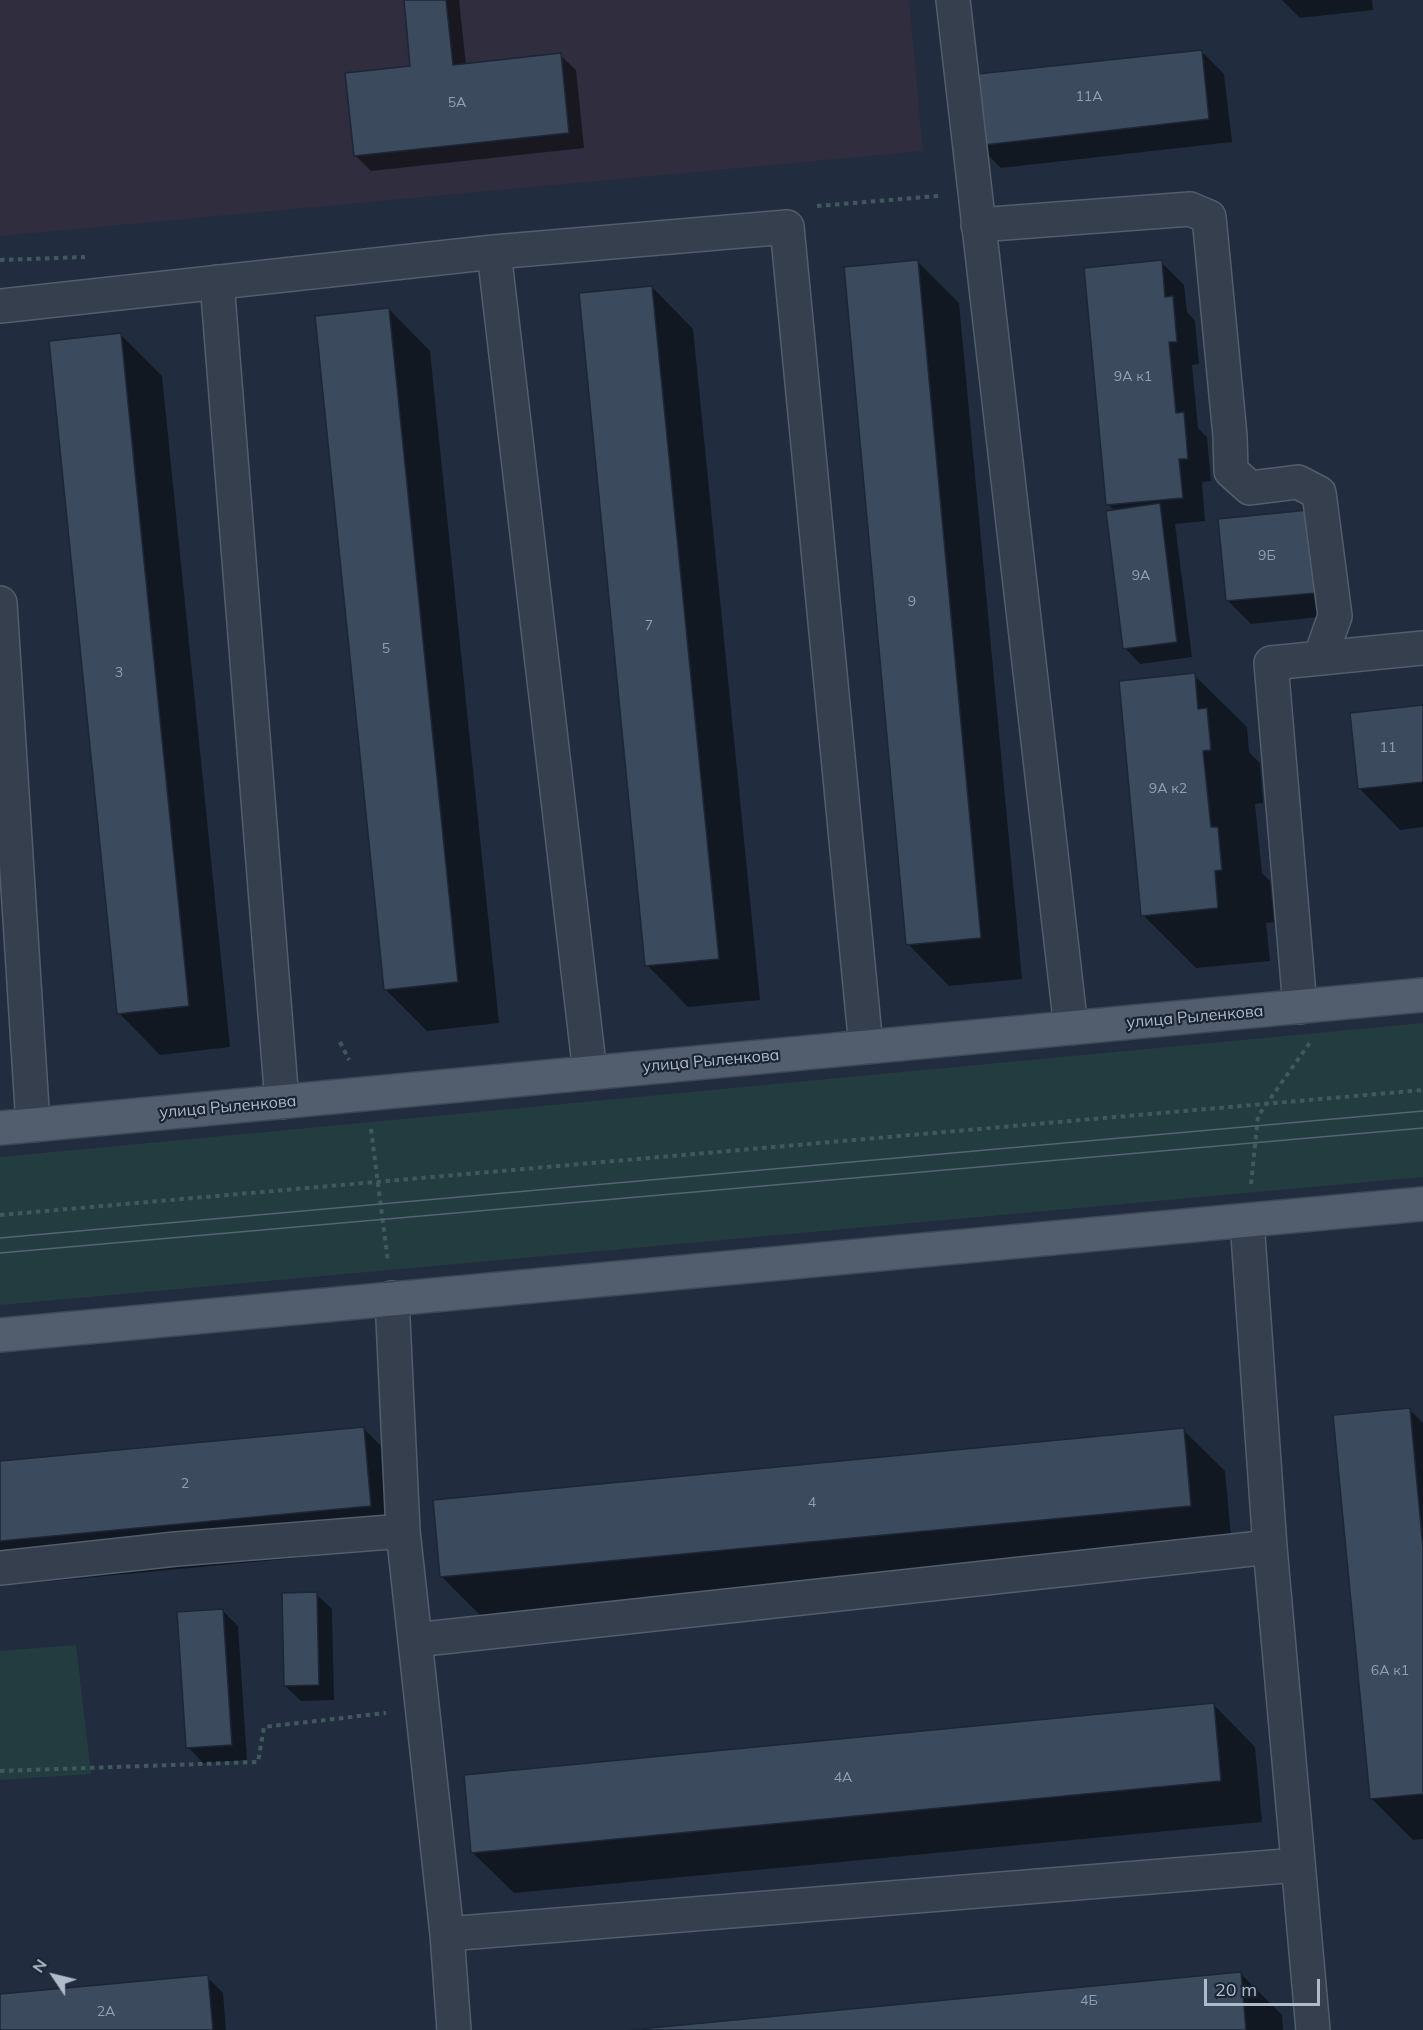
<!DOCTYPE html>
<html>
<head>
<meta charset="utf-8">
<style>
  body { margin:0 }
  #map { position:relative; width:1423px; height:2030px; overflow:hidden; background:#212d3e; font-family:Mulish,sans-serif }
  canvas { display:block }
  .north { position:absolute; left:24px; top:1946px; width:60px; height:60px; -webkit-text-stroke:4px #1a2433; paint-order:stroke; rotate:305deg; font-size:16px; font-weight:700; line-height:24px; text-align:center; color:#b0bac9 }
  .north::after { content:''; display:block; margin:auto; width:21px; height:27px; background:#b0bac9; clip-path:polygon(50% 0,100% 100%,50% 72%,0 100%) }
  .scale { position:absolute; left:1204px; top:1979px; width:116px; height:27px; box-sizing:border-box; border:3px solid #b0bac9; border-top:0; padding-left:8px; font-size:18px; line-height:21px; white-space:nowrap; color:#b0bac9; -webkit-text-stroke:4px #1a2433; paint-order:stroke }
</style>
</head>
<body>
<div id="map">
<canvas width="1423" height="2030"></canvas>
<div class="north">N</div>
<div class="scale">20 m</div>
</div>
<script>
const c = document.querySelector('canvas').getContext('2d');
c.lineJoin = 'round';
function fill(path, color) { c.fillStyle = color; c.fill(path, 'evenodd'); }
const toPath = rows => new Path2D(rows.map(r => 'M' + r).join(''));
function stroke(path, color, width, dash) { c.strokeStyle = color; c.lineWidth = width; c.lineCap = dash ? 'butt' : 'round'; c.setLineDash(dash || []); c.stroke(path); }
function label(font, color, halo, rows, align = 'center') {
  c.font = font + ' Mulish,sans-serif'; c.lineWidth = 4.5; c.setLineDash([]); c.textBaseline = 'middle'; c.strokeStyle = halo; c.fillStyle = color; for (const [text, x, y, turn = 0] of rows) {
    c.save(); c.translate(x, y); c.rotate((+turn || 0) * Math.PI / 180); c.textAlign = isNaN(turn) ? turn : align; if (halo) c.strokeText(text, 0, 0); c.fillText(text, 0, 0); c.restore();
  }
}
const medical = toPath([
  [0,0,909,0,923,151,0,236]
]);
const green = toPath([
  [1423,1023,1423,1177,0,1305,0,1157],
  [76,1645,91,1774,0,1780,0,1651]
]);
const shadow = toPath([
  [405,0,459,0,466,65,560,55,576,70,584,148,371,171,355,155,412,67],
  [1282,0,1372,0,1373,10,1300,18],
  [1201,51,1224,74,1232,142,1001,168,978,145],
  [917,261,959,303,1022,979,949,986,908,944],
  [1161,262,1184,285,1187,312,1195,321,1199,364,1192,365,1198,428,1207,437,1211,481,1202,482,1205,521,1175,524,1192,657,1140,664,1125,648,1115,511,1108,504],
  [652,287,693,329,760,1000,688,1007,647,965],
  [389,309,430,351,499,1023,427,1031,385,989],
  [121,335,162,376,230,1047,160,1055,119,1013],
  [1308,512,1339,615,1251,624,1227,600],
  [1194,675,1247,727,1249,752,1260,763,1263,803,1255,804,1262,873,1270,881,1274,922,1266,923,1270,961,1196,968,1143,915],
  [1423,707,1423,827,1400,830,1359,788],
  [1409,1409,1423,1423,1423,1839,1413,1840,1372,1799],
  [363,1428,405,1470,412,1547,0,1586,0,1463],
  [1183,1430,1225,1471,1232,1547,483,1618,442,1577],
  [316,1594,332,1609,334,1700,301,1701,285,1686],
  [223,1611,238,1626,247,1760,203,1763,188,1747],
  [1214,1705,1255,1747,1262,1822,514,1893,472,1852],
  [1240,1973,1282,2015,1283,2030,645,2030],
  [207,1977,223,1993,226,2030,0,2030,0,1996]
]);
const building = toPath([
  [404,0,446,0,453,65,561,53,569,133,354,156,345,73,410,66,404,0],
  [1202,50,1209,119,976,146,968,75,1202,50],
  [918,260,981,938,906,945,844,267,918,260],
  [1162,260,1165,297,1173,296,1177,342,1169,342,1176,413,1184,412,1188,459,1179,459,1183,498,1106,505,1084,268,1162,260],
  [652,286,719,959,645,966,579,293,652,286],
  [389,308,458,982,384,990,315,316,389,308],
  [121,333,189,1006,117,1014,49,341,121,333],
  [1160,503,1177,642,1123,649,1106,511,1160,503],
  [1308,510,1316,593,1226,601,1218,519,1308,510],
  [1195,673,1198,709,1207,708,1211,750,1203,751,1211,827,1218,827,1222,870,1215,871,1218,908,1141,916,1119,681,1195,673],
  [1423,705,1423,782,1358,789,1350,713,1423,705],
  [1410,1408,1423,1548,1423,1794,1370,1799,1333,1415,1410,1408],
  [364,1427,371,1506,0,1541,0,1461,364,1427],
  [1184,1428,1191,1506,440,1577,433,1500,1184,1428],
  [317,1592,319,1685,284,1686,282,1593,317,1592],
  [223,1609,232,1745,186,1748,177,1612,223,1609],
  [1214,1703,1221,1781,471,1853,464,1775,1214,1703],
  [1241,1972,1246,2030,629,2030,1241,1972],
  [208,1975,213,2030,0,2030,0,1994,208,1975]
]);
const path = toPath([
  [817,206,938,196],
  [0,260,85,257],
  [340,1042,349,1060],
  [371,1129,388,1262],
  [1251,1184,1258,1116,1311,1041],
  [0,1215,1423,1090],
  [0,1771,258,1762,264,1727,386,1713]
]);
const minor = toPath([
  [953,0,1071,1028],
  [978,225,1190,209,1209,217,1230,436,1231,471,1250,488,1298,482,1319,493,1335,616,1320,658],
  [494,252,590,1073],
  [217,282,282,1102],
  [0,306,494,252,787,227,866,1047],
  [0,603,33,1125],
  [1300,1007,1271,663,1423,648],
  [1247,1221,1270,1547,1313,2030],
  [392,1298,403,1531,447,1934,454,2030],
  [0,1568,176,1549,403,1531],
  [415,1640,1270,1547],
  [447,1934,1298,1865]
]);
const major = toPath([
  [0,1128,1423,995],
  [0,1335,1423,1204]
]);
const tram = toPath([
  [0,1238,1423,1111],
  [0,1253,1423,1128]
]);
const numberNames = [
  ["11А",1089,97],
  ["5А",457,103],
  ["9А к1",1133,377],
  ["9Б",1267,556],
  ["9А",1141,576],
  ["9",912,602],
  ["7",649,626],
  ["5",386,649],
  ["3",119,673],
  ["11",1388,748],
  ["9А к2",1168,789],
  ["2",185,1484],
  ["4",812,1503],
  ["6А к1",1390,1671],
  ["4А",843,1778],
  ["4Б",1089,2001],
  ["2А",106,2012]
];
const streetNames = [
  ["улица Рыленкова",1195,1017,-5],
  ["улица Рыленкова",711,1061,-5],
  ["улица Рыленкова",228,1107,-5]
];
fill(medical, '#2f2d3e');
fill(green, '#233c3f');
fill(shadow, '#0007');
fill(building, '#3c4a5e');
stroke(building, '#1c2635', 1.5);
stroke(minor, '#535d6c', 36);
stroke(major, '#3e4857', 36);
stroke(path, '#41595c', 4, [4.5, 4.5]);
stroke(minor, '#353f4e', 33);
stroke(major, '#525e6e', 33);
stroke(tram, '#566375', 1.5);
label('14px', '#939eae', null, numberNames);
label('16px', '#b0bac9', '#1a2433', streetNames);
</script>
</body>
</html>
